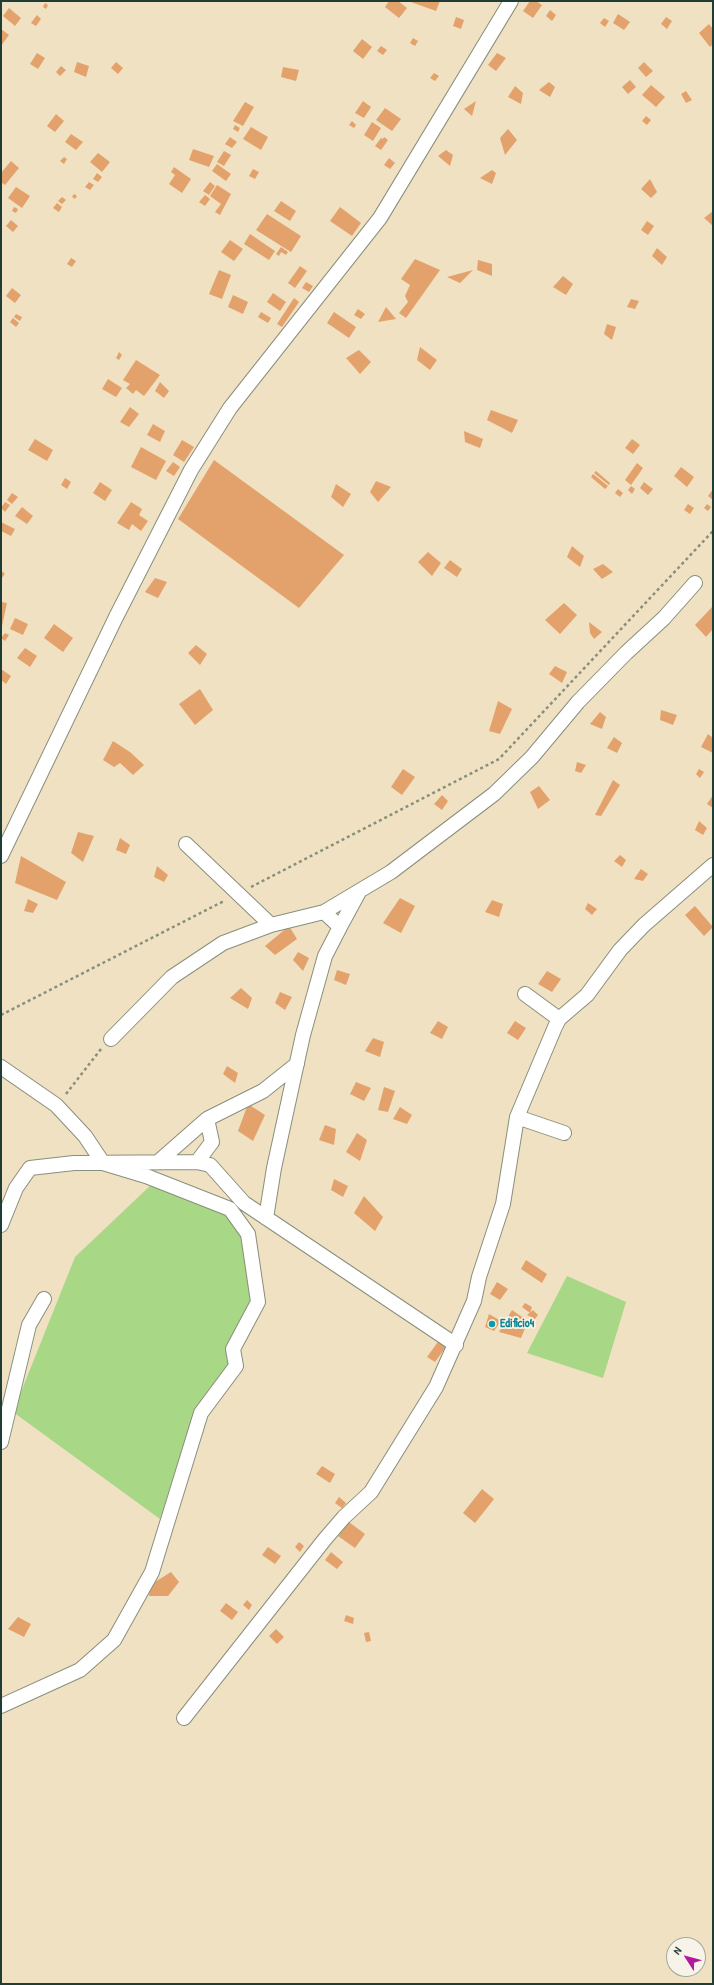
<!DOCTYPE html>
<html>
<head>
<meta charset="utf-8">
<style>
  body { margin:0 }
  #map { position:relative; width:714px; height:1985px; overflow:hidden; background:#f0e1c3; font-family:"Patrick Hand",sans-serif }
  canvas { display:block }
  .frame { position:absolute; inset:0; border:2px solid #1f3d34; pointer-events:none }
  .north { position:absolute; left:666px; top:1937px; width:40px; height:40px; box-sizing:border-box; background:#f7f3e8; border:1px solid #a1aaa0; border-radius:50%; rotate:306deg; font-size:11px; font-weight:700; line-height:16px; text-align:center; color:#1f3d34 }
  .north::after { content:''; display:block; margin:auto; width:14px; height:18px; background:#b5179e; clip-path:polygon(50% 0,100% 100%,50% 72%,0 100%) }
</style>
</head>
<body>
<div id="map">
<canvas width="714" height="1985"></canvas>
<div class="frame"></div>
<div class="north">N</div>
</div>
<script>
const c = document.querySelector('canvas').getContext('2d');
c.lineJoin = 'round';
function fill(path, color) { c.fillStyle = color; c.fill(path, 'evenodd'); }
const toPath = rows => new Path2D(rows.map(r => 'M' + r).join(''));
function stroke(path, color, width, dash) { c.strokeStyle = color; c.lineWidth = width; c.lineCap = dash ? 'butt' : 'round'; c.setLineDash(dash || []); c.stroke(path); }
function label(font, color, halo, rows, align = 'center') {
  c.font = font + ' "Patrick Hand",sans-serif'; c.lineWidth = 3.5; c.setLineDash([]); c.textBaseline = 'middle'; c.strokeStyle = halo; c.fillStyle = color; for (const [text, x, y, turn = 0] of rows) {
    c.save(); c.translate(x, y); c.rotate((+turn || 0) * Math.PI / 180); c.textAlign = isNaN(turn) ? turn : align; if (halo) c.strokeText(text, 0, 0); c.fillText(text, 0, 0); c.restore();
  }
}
const green = toPath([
  [153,1183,224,1213,241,1236,251,1301,226,1348,229,1364,196,1407,160,1519,13,1412,75,1257],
  [567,1276,626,1302,603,1378,527,1353]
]);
const building = toPath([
  [389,1,398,1,407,8,399,18,385,7],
  [408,1,440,1,436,11],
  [530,1,536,1,542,5,533,18,523,11],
  [45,3,48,5,46,9,43,7],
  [9,8,21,18,15,26,3,16],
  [550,10,556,15,552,21,546,16],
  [618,14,630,22,624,30,613,23],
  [37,15,41,19,36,26,31,23],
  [456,17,464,20,461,29,453,26],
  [666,17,672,21,667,29,661,24],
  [604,18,609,21,605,27,600,23],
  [709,24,713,29,713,44,710,47,699,33],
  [1,29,9,35,1,46],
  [413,38,418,41,415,46,410,43],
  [362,39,372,47,363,59,353,51],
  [381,46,387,50,383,55,377,51],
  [37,53,45,58,38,69,30,64],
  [497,53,506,58,496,71,488,65],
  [77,62,89,66,86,77,74,72],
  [116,62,123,68,118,74,111,68],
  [644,62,653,71,646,77,638,68],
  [61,66,66,70,60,76,56,72],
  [283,67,299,70,296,81,281,77],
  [434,73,439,76,435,81,430,78],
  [630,80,636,87,628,94,622,87],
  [549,82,555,87,550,97,539,90],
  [651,85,665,97,656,107,642,95],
  [515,86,523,93,521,104,508,97],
  [686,91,692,100,686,103,681,94],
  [363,101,371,107,364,118,355,113],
  [476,101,472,116,464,109],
  [245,102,254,107,243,126,233,121],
  [385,108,401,119,392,131,376,120],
  [56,114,64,121,55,132,47,126],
  [646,116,651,120,647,125,642,121],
  [352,121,356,125,354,128,349,125],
  [372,122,381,128,373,141,364,135],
  [235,125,240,128,238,132,233,129],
  [251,127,268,137,261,150,243,139],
  [508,129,517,140,505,155,500,138],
  [71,134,83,142,76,150,65,142],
  [230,137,237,142,232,148,225,144],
  [384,137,388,140,381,150,375,146,381,138,383,139],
  [193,149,214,156,209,167,189,160],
  [446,150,453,155,450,166,438,156],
  [224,151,231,155,224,166,217,162],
  [98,153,110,162,102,172,90,162],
  [64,157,67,159,64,164,60,161],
  [389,158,395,163,390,169,384,165],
  [11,161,19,168,5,185,1,182,1,173],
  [217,164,231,174,226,181,212,171],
  [174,167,191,179,182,193,169,184,175,175,171,172],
  [253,169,259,172,255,179,249,176],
  [492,170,496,173,492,184,480,178],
  [97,173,102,177,98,182,93,179],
  [650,179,657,192,651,198,641,189],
  [89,182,94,185,90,190,85,187],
  [210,182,215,186,209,195,203,191],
  [217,185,231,194,220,215,215,212,221,204,210,196],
  [16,187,30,196,22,208,8,198],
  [74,194,77,196,75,199,72,197],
  [205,195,210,199,205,206,199,202],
  [62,197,66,200,62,204,58,201],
  [281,201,296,211,290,221,274,211],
  [57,203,62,207,59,212,53,208],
  [14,207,18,209,16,213,12,211],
  [340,207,361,223,352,236,330,221],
  [713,211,713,226,704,218],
  [267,214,301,236,291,252,256,230],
  [11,220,18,226,13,232,6,226],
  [647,221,654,226,648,235,641,230],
  [250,234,275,251,269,260,244,244],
  [230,240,243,249,234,261,221,252],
  [281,247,288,252,286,255,281,252,279,256,276,254],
  [657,248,667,257,662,265,652,256],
  [71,258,76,261,72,267,67,264],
  [415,259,440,270,406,318,399,313,408,302,405,296,410,285,401,279],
  [478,260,492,264,492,276,477,270],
  [300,266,307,271,295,288,288,283],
  [219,270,231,275,222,299,209,294],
  [473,270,460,283,447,277],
  [563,276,573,284,566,295,553,287],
  [306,282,313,286,309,292,302,288],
  [12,288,21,295,15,303,6,296],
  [273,293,286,302,280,311,267,302],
  [233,295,248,302,243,314,228,307],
  [294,298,299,302,282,327,277,324],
  [631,299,639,301,635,309,627,307],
  [386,307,396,319,378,322],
  [358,309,365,314,361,319,354,315],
  [261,312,271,318,268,323,258,317],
  [334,312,356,327,349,338,327,323],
  [16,314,22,317,20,321,14,317],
  [13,318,19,323,16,327,10,322],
  [607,324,616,327,612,340,604,334],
  [420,347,437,360,430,370,417,360],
  [359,350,371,362,360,374,346,358],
  [119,352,122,355,119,360,116,358],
  [136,360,160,375,144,396,136,390,133,394,126,388,130,384,123,380],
  [108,379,122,388,116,397,102,389],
  [160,382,169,391,164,398,155,391],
  [130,407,139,414,129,427,120,422],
  [491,410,518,420,512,433,487,420],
  [153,424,165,431,160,442,147,435],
  [464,431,483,439,480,448,465,442],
  [35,439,53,450,47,461,28,450],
  [632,439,640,445,633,454,625,448],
  [182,440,194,447,184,462,173,455],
  [141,447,166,461,156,480,131,467],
  [214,460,344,555,299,608,178,519],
  [173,462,180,467,174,476,166,471],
  [637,463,643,468,631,485,625,480],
  [681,467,694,477,687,487,674,476],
  [596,471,610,483,609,485,594,473],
  [593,474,608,486,605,489,591,477],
  [65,478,71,482,67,489,61,485],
  [376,481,391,487,378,502,370,492],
  [100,482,112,490,105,501,93,493],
  [644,482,653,489,648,495,640,488],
  [336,484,351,494,343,507,331,497],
  [631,486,635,489,632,494,628,490],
  [618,489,623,493,620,497,615,493],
  [713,489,713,500,708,496],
  [12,493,18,497,12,504,7,500],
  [5,502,10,505,5,512,1,508],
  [131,502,142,509,139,515,148,521,141,531,132,524,129,530,117,523],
  [688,504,694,508,690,514,684,510],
  [707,504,711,507,708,511,704,508],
  [22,507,33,516,27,524,15,516],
  [1,522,15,529,11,536,1,531],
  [572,546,584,556,580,567,567,557],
  [428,552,441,563,432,576,418,562],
  [450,560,462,569,457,577,444,568],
  [603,564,613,572,602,579,593,569],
  [1,570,5,574,1,579],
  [155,578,167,582,158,598,145,592],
  [1,602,7,603,2,626,1,626],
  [564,603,577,615,560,634,545,620],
  [712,607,713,629,706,637,695,625],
  [15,618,28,624,23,635,10,629],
  [589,622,602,632,594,639,590,633],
  [54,624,73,638,63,652,44,638],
  [5,633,9,635,5,641,1,638],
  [196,645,207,654,200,665,188,653],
  [25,648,37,656,30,667,17,658],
  [555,666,567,672,562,683,549,674],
  [1,669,11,676,6,684,1,680],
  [200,689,213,710,195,725,179,704],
  [498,701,512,709,500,734,489,731],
  [661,710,677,715,673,725,660,720],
  [600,712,606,717,602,729,590,724],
  [708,734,713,738,713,753,701,747],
  [614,737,622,743,617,753,607,748],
  [113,741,130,752,144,765,133,775,120,763,114,767,103,760],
  [577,762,586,765,581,773,575,771],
  [403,769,415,777,402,795,391,787],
  [699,769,704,772,700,778,696,774],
  [613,780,620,785,601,816,595,815],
  [539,786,550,800,538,809,530,792],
  [442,795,448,801,442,810,434,804],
  [713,795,713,808,707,804],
  [699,821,707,828,703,835,695,830],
  [78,832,94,836,83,862,71,853],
  [120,838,130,845,126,854,116,850],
  [620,855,626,860,622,867,614,861],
  [21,856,66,882,57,900,15,883],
  [157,866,168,875,164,882,154,877],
  [641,869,648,874,643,881,634,879],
  [400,898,415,906,401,933,383,923],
  [28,899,38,904,33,913,24,911],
  [492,900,503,904,499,917,485,912],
  [588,903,597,909,592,915,585,909],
  [695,906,713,927,704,936,685,915],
  [289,926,297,939,275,955,265,946],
  [298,952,309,958,303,971,293,960],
  [337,970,350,974,346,985,334,980],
  [547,971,561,979,552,992,538,984],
  [241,988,252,998,248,1009,230,998],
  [280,992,292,997,285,1010,275,1003],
  [438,1021,448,1027,442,1039,430,1033],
  [515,1021,526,1028,518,1040,507,1033],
  [373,1038,384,1042,380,1057,365,1051],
  [227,1066,238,1073,235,1083,223,1074],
  [356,1082,371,1088,364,1101,350,1094],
  [384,1087,395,1091,388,1112,378,1110],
  [248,1104,265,1115,253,1141,238,1131],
  [400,1107,412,1115,407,1124,393,1119],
  [325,1125,336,1129,334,1145,319,1140],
  [357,1133,367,1140,360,1161,346,1152],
  [334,1179,348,1186,343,1197,331,1190],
  [364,1196,383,1217,375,1231,354,1213],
  [526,1260,547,1274,542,1283,521,1269],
  [497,1282,508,1289,500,1300,490,1294],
  [525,1303,532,1307,530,1313,522,1307],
  [512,1310,528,1321,521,1338,499,1332],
  [533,1310,538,1315,535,1319,527,1315],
  [489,1314,501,1321,494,1331,485,1327],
  [440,1339,448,1344,435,1362,427,1357],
  [322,1466,335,1474,330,1483,316,1474],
  [482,1489,494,1499,475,1523,463,1513],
  [339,1497,346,1503,342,1508,335,1503],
  [349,1522,365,1534,355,1548,338,1536],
  [299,1542,304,1546,300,1552,295,1547],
  [268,1547,281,1556,275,1564,262,1555],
  [331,1552,343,1562,337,1569,325,1560],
  [171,1572,179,1582,168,1596,149,1596,150,1585],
  [247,1600,252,1605,249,1610,243,1605],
  [226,1603,238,1612,232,1620,220,1611],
  [346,1615,354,1618,353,1624,344,1621],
  [18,1617,31,1624,24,1637,8,1629],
  [276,1629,284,1637,277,1644,269,1636],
  [369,1632,371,1641,366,1642,364,1633]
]);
const path = toPath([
  [251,887,499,759,713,531],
  [1,1015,224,901],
  [66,1094,101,1049]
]);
const minor = toPath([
  [186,844,271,925],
  [1,856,116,617,191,470,230,408,380,218,511,1],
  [324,912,391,872,494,794,532,757,578,702,626,653,664,618,695,583],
  [340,927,359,892],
  [525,994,559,1019],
  [111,1039,172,977,223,943,271,925,324,912,340,927,325,956,303,1035,274,1168,266,1218],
  [1,1067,56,1105,85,1136,103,1163,146,1176,230,1209,248,1234,258,1302,233,1349,236,1366,201,1413,152,1572,114,1640,80,1670,1,1706],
  [517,1117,564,1133],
  [207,1119,263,1091,297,1064],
  [158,1162,207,1119,212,1142,197,1162],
  [1,1225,16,1188,30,1168,74,1163,197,1162,210,1165,244,1203,456,1345],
  [1,1442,29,1325,44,1299],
  [184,1718,325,1539,344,1517,371,1492,436,1387,474,1301,479,1277,503,1204,517,1117,555,1027,559,1019,587,995,620,950,644,925,713,865]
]);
const markers = [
  [492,1324,4,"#0f9aa8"]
];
const cultureNames = [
  ["Edificio4",500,1324]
];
fill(green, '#a8d785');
fill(building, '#e3a26b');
stroke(minor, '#888f7c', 16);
stroke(path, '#888f7c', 2.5, [3, 3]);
stroke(minor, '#fff', 14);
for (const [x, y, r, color] of markers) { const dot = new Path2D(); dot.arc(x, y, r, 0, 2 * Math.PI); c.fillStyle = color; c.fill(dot); stroke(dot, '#f7f3e8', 1.5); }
label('bold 12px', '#0d838f', '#f7f3e8', cultureNames, 'left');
</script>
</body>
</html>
